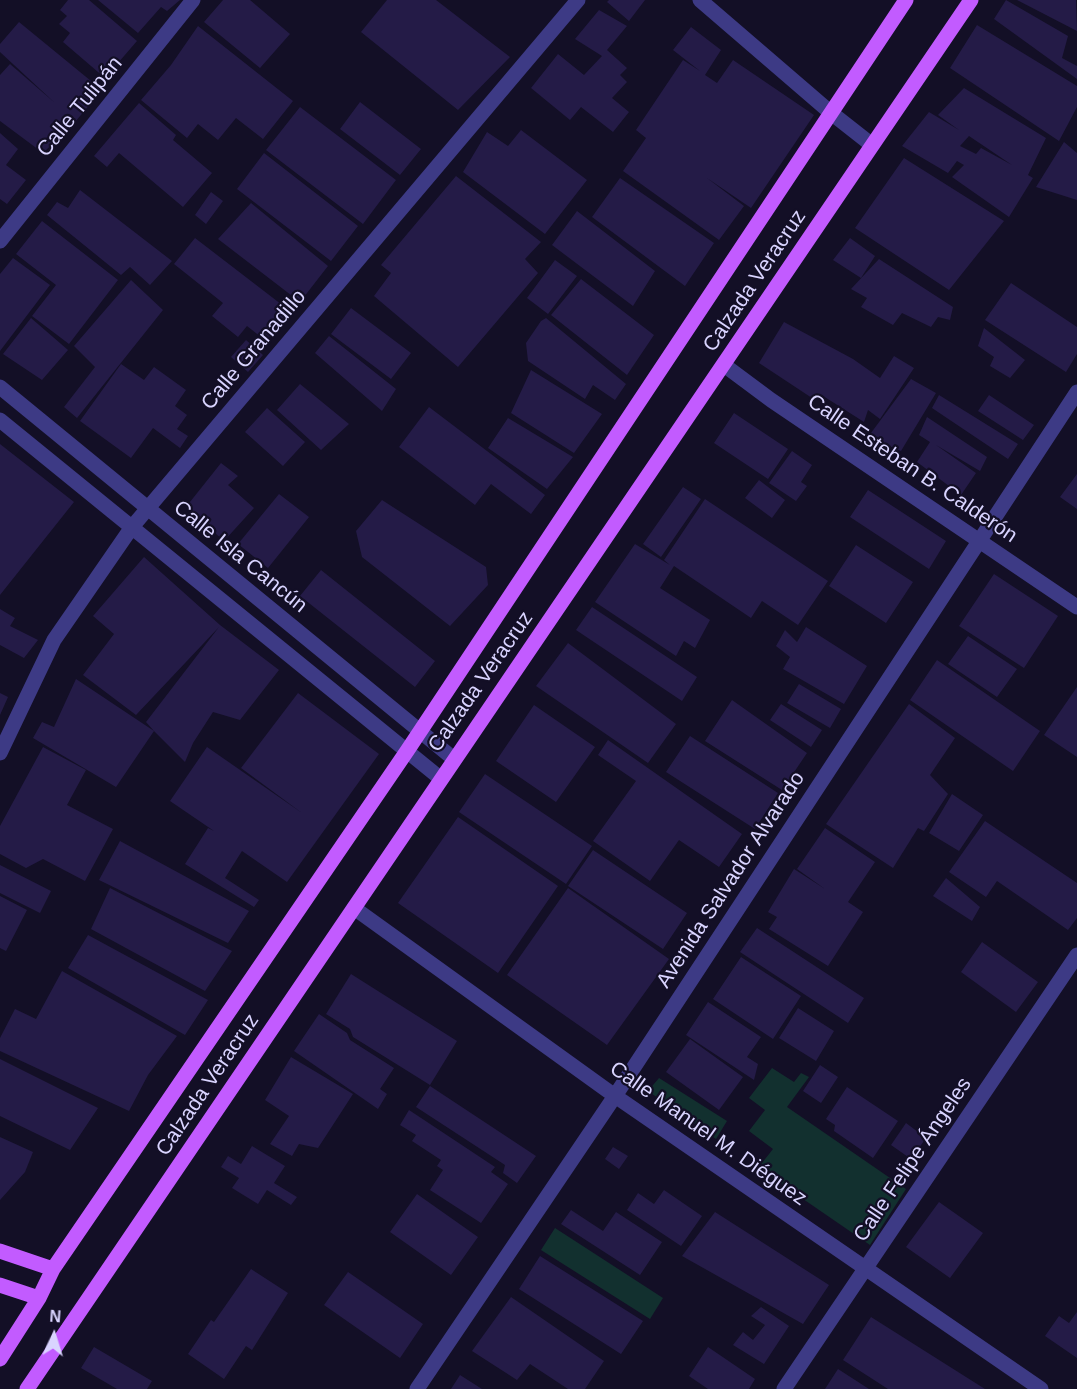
<!DOCTYPE html>
<html>
<head>
<meta charset="utf-8">
<style>
  body { margin:0 }
  #map { position:relative; width:1077px; height:1389px; overflow:hidden; background:#130f26; font-family:Helvetica,sans-serif }
  canvas { display:block }
  .north { position:absolute; left:24px; top:1305px; width:60px; height:60px; -webkit-text-stroke:4px #130f26; paint-order:stroke; rotate:4deg; font-size:16px; font-weight:700; line-height:24px; text-align:center; color:#d9d4ff }
  .north::after { content:''; display:block; margin:auto; width:21px; height:27px; background:#d9d4ff; clip-path:polygon(50% 0,100% 100%,50% 72%,0 100%) }
</style>
</head>
<body>
<div id="map">
<canvas width="1077" height="1389"></canvas>
<div class="north">N</div>
</div>
<script>
const c = document.querySelector('canvas').getContext('2d');
c.lineJoin = 'round';
function fill(path, color) { c.fillStyle = color; c.fill(path, 'evenodd'); }
const toPath = rows => new Path2D(rows.map(r => 'M' + r).join(''));
function stroke(path, color, width, dash) { c.strokeStyle = color; c.lineWidth = width; c.lineCap = dash ? 'butt' : 'round'; c.setLineDash(dash || []); c.stroke(path); }
function label(font, color, halo, rows, align = 'center') {
  c.font = font + ' Helvetica,sans-serif'; c.lineWidth = 4.5; c.setLineDash([]); c.textBaseline = 'middle'; c.strokeStyle = halo; c.fillStyle = color; for (const [text, x, y, turn = 0] of rows) {
    c.save(); c.translate(x, y); c.rotate((+turn || 0) * Math.PI / 180); c.textAlign = isNaN(turn) ? turn : align; if (halo) c.strokeText(text, 0, 0); c.fillText(text, 0, 0); c.restore();
  }
}
const green = toPath([
  [772,1068,794,1082,801,1073,809,1077,787,1107,906,1189,870,1245,758,1168,773,1149,749,1131,765,1110,749,1098],
  [659,1078,727,1121,716,1139,648,1091],
  [555,1228,663,1298,650,1319,541,1250]
]);
const building = toPath([
  [68,0,89,0,137,41,105,78,63,42,70,33,59,24,67,16,60,10],
  [98,0,180,0,167,11,161,7,138,33],
  [223,0,250,0,290,34,260,68,204,22],
  [387,0,436,0,510,57,458,110,361,32],
  [609,0,645,0,629,21,607,2],
  [1006,0,1068,36,1062,58,1077,66,1077,79,994,19],
  [1017,0,1076,0,1077,31],
  [599,10,627,26,607,50,627,68,620,75,627,82,612,98,629,112,613,132,581,107,570,120,531,88,558,54,584,75,602,56,575,39],
  [19,22,102,90,75,122,43,153,0,121,0,75,10,64,55,103,0,52,0,44],
  [977,25,1077,86,1077,107,1059,141,950,68],
  [198,26,293,101,263,139,236,118,218,140,198,124,187,138,141,100,171,65],
  [691,27,721,50,705,75,717,83,733,60,814,115,751,208,707,178,744,206,719,240,623,171,646,138,636,130,683,60,700,71,673,50],
  [964,88,1046,138,1028,175,1033,178,1009,217,952,177,964,165,957,161,948,173,902,146,929,112,959,130,938,115],
  [969,136,1012,165,981,148,976,154,960,146],
  [360,102,421,149,400,175,340,129],
  [139,103,176,135,173,140,212,173,183,207,119,153,107,167,94,156],
  [300,107,396,180,363,224,266,150],
  [521,130,587,180,545,234,463,172,487,132,508,146],
  [0,133,18,149,6,165,26,180,7,204,0,199],
  [1064,142,1077,153,1077,200,1036,187],
  [264,153,358,226,331,261,237,189],
  [904,158,1004,221,949,290,855,228],
  [456,176,541,242,525,259,538,273,458,367,374,296,391,273,381,265],
  [620,178,714,243,685,286,592,217],
  [80,190,172,261,150,285,130,267,121,275,47,215,57,202,68,208],
  [211,192,223,201,206,224,195,215],
  [251,203,328,266,300,302,218,239],
  [577,211,655,271,633,306,552,245],
  [42,221,118,280,69,344,32,316,56,285,16,254],
  [195,238,290,311,266,341,247,326,238,337,212,316,223,303,174,264],
  [850,238,875,256,861,278,833,260],
  [13,258,50,285,0,351,0,274],
  [879,259,953,307,950,320,938,317,931,327,902,313,893,325,861,307,867,298,851,289],
  [555,260,577,276,548,314,527,298],
  [581,279,654,335,627,375,551,315],
  [131,280,163,310,77,418,64,407,95,367,74,346],
  [1011,283,1077,327,1077,354,1066,372,985,320],
  [351,308,411,353,391,379,331,334],
  [31,318,68,350,42,380,3,354],
  [546,318,626,384,615,400,593,385,585,399,528,361,526,343,541,321],
  [784,322,853,359,880,378,894,356,914,368,880,419,868,410,864,422,820,394,815,400,759,363],
  [984,328,1025,360,1010,378,990,366,994,357,978,346],
  [329,336,396,389,382,411,315,353],
  [246,340,263,355,248,372,231,357],
  [121,364,144,380,154,367,186,390,175,406,187,415,177,429,188,436,180,448,153,428,131,458,80,421],
  [531,370,602,414,574,453,511,413],
  [911,379,936,393,901,451,868,437],
  [300,384,349,424,321,450,277,410],
  [939,395,1018,444,1008,459,932,408],
  [989,395,1034,425,1023,440,978,411],
  [429,407,545,495,531,514,491,484,475,505,399,447],
  [267,408,305,442,283,466,245,432],
  [734,413,788,449,768,479,714,443],
  [927,417,987,457,980,471,936,445,976,473,961,495,917,462,930,442,919,435],
  [508,418,573,457,547,489,488,448],
  [0,444,74,502,0,595],
  [792,451,812,465,801,482,807,486,796,501,769,483],
  [221,463,238,476,228,485,254,508,224,541,186,507],
  [1077,474,1077,509,1060,497],
  [759,480,785,500,772,518,745,498],
  [683,487,701,499,661,557,643,544],
  [868,490,946,541,929,569,850,517],
  [279,494,309,517,268,568,238,544],
  [705,499,828,581,798,625,762,601,751,618,674,566,660,588,710,620,695,648,684,641,676,656,595,602,635,544,670,565,664,560],
  [382,500,486,567,488,585,450,626,362,557,356,531],
  [856,545,913,582,886,623,829,586],
  [144,557,220,625,279,670,240,720,213,712,193,743,185,762,154,731,116,787,33,738,42,722,54,727,76,679,154,731,146,722,219,627,136,715,83,675,114,634,93,616],
  [321,570,435,661,415,687,300,596],
  [994,574,1058,616,1024,668,959,626],
  [592,607,697,677,682,701,576,630],
  [0,609,15,618,10,626,38,640,24,658,0,645],
  [806,627,867,666,844,704,783,669,790,657,776,646,785,630,797,642],
  [968,636,1017,669,997,697,948,664],
  [568,643,676,724,648,763,536,686],
  [937,660,1040,731,1013,771,910,700],
  [799,684,841,709,830,728,787,703],
  [1077,687,1077,757,1044,735],
  [0,693,8,697,0,715],
  [298,693,379,754,287,882,242,851,225,878,259,900,254,907,185,864,208,828,214,831,170,801,207,747,302,813,241,768],
  [732,700,807,753,782,790,705,741],
  [781,704,822,730,811,747,770,720],
  [909,704,955,738,930,775,948,794,924,831,918,828,893,868,826,824],
  [534,705,595,747,556,802,496,761],
  [690,736,778,793,755,829,666,772],
  [608,740,742,834,719,867,679,840,650,881,593,841,636,781,598,755],
  [43,747,86,770,67,805,113,829,85,881,43,859,26,868,0,854,0,826],
  [485,774,592,846,566,884,459,812],
  [952,794,983,815,959,851,929,833],
  [458,817,558,886,498,973,398,903],
  [985,821,1077,883,1077,918,1068,930,997,881,986,897,949,872],
  [825,828,875,862,848,902,863,912,828,966,769,929,777,917,768,912,794,869,825,889,797,869],
  [120,841,249,911,228,943,99,880],
  [593,850,687,913,663,949,568,886],
  [0,865,51,891,40,913,0,893],
  [946,878,980,907,972,921,933,896],
  [110,888,232,951,205,991,91,929],
  [568,888,669,959,607,1045,507,975],
  [0,896,27,910,6,951,0,948],
  [757,928,864,998,848,1023,740,952],
  [88,935,208,1000,185,1035,68,968],
  [982,942,1038,982,1016,1012,961,972],
  [741,957,801,996,773,1039,713,999],
  [62,971,177,1036,148,1075,129,1111,0,1051,0,1038,15,1009,36,1019],
  [351,974,457,1041,430,1085,353,1037,350,1029,326,1014],
  [708,1002,761,1037,747,1057,758,1064,754,1080,686,1035],
  [798,1008,834,1031,816,1061,779,1038],
  [319,1014,347,1033,350,1040,394,1068,380,1089,387,1094,378,1109,294,1051],
  [690,1039,743,1077,719,1110,666,1072],
  [291,1057,353,1094,318,1148,299,1144,292,1156,270,1144,289,1116,265,1100],
  [0,1059,98,1108,70,1150,0,1116],
  [820,1065,838,1077,821,1103,803,1091],
  [430,1086,536,1156,517,1183,503,1173,505,1165,416,1107],
  [847,1087,898,1121,873,1158,834,1131,835,1125,826,1119],
  [409,1110,495,1167,491,1172,508,1184,481,1223,430,1190,443,1170,437,1166,441,1160,412,1141,416,1135,400,1125],
  [906,1123,926,1138,911,1159,891,1145],
  [0,1137,33,1152,25,1172,0,1200],
  [252,1146,285,1166,274,1183,297,1197,291,1205,267,1190,258,1204,232,1188,239,1178,221,1167,228,1156,241,1164],
  [613,1147,628,1156,619,1169,605,1159],
  [664,1190,702,1216,681,1246,627,1210,638,1193,654,1204],
  [417,1194,478,1237,451,1275,390,1232],
  [939,1202,983,1233,950,1278,906,1247],
  [571,1210,603,1231,616,1212,662,1242,640,1275,561,1224],
  [715,1212,829,1285,803,1324,682,1256],
  [540,1256,643,1321,621,1354,519,1289],
  [251,1269,288,1293,252,1350,246,1346,224,1379,188,1354,211,1320,214,1322],
  [348,1272,423,1324,400,1358,324,1305],
  [511,1297,604,1361,585,1389,568,1389,530,1364,517,1380,472,1351],
  [761,1307,789,1326,764,1364,733,1345,743,1332,753,1340,765,1325,751,1316],
  [1077,1312,1077,1358,1045,1336,1059,1316,1069,1323],
  [871,1317,985,1389,888,1389,843,1360],
  [94,1347,152,1381,147,1389,117,1389,81,1368],
  [708,1347,755,1379,749,1389,708,1389,689,1376],
  [838,1369,869,1389,825,1389],
  [460,1375,482,1389,451,1389]
]);
const minor = toPath([
  [700,0,830,112,872,145],
  [0,241,193,0],
  [724,365,771,400,1077,607],
  [0,387,454,759],
  [0,420,440,778],
  [0,753,54,640,132,527,578,0],
  [354,908,615,1096,1041,1389],
  [417,1389,615,1096,1077,392],
  [784,1389,1077,955]
]);
const major = toPath([
  [0,1251,53,1269],
  [0,1285,39,1298],
  [0,1359,39,1298,53,1269,407,751,906,0],
  [27,1389,971,0]
]);
const streetNames = [
  ["Calle Tulipán",80,107,-51],
  ["Calzada Veracruz",755,281,-56],
  ["Calle Granadillo",254,350,-50],
  ["Calle Esteban B. Calderón",912,469,34],
  ["Calle Isla Cancún",240,557,39],
  ["Calzada Veracruz",481,682,-55],
  ["Avenida Salvador Alvarado",731,880,-57],
  ["Calzada Veracruz",208,1085,-56],
  ["Calle Manuel M. Diéguez",708,1134,35],
  ["Calle Felipe Ángeles",913,1160,-56]
];
fill(green, '#12302f');
fill(building, '#241b47');
stroke(minor, '#3d3a85', 15);
stroke(major, '#c25bff', 15);
label('21px', '#d9d4ff', '#130f26', streetNames);
</script>
</body>
</html>
